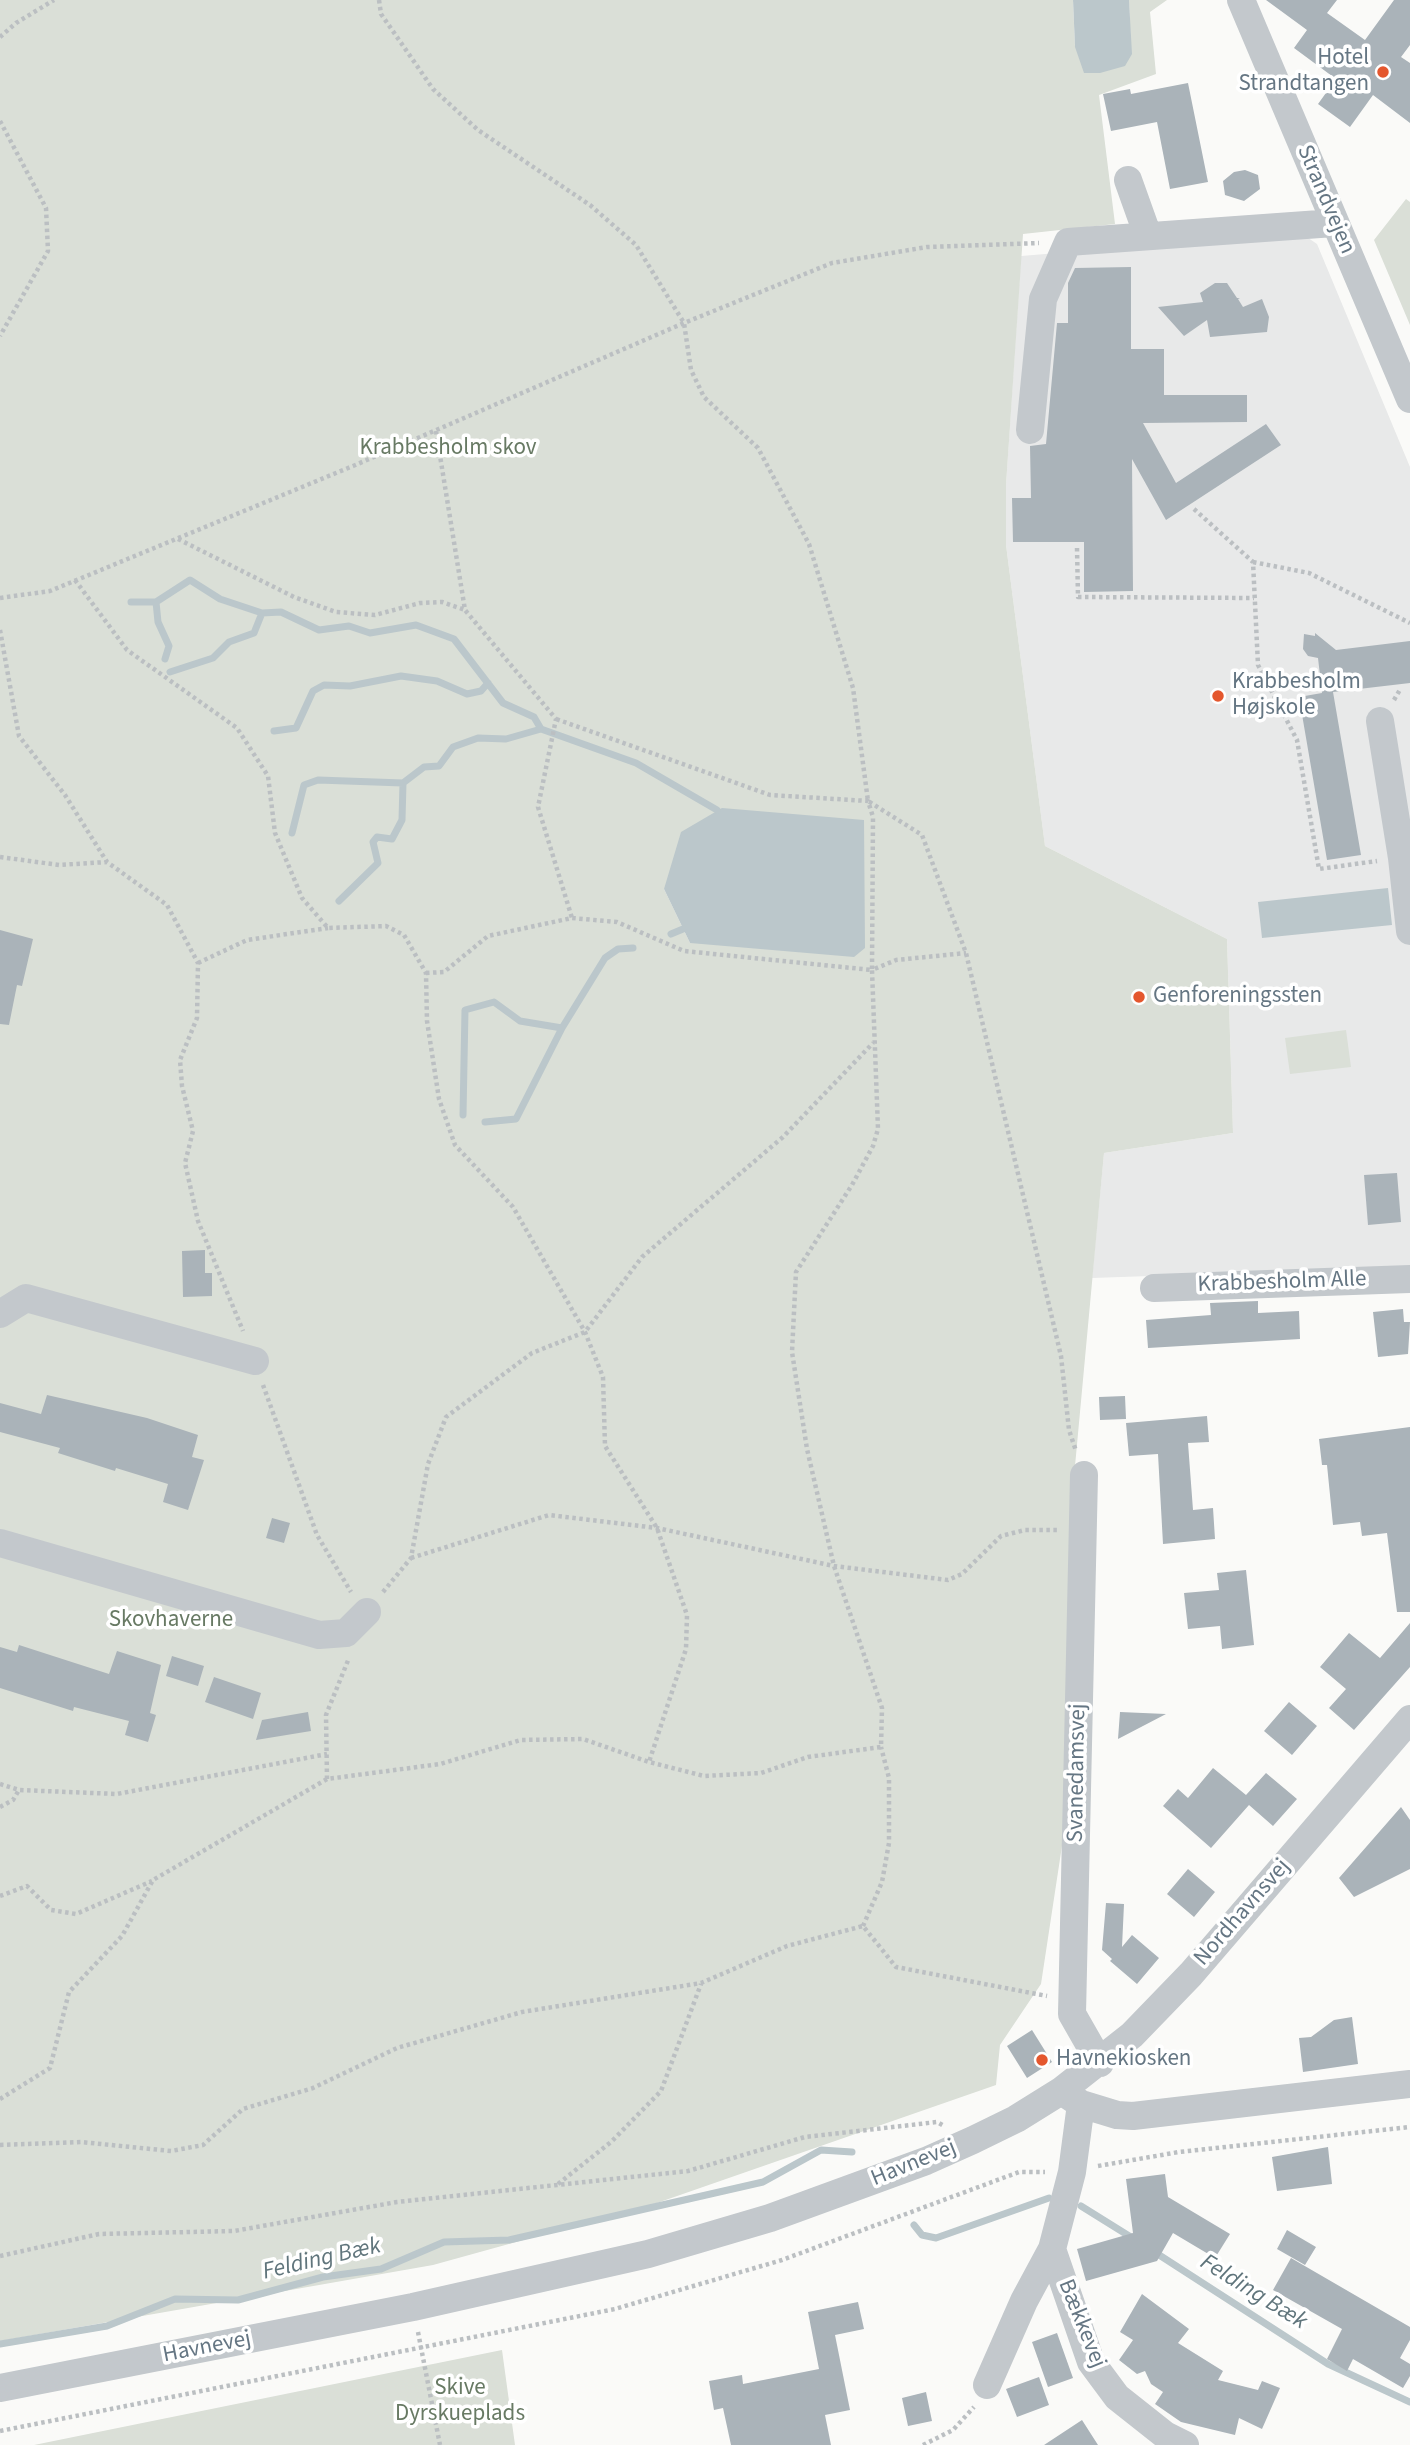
<!DOCTYPE html>
<html>
<head>
<meta charset="utf-8">
<style>
  body { margin:0 }
  canvas { display:block; background:#fafaf8 }
</style>
</head>
<body>
<canvas width="1410" height="2445"></canvas>
<script>
const c = document.querySelector('canvas').getContext('2d');
c.lineJoin = 'round';
function fill(path, color) { c.fillStyle = color; c.fill(path, 'evenodd'); }
const toPath = rows => new Path2D(rows.map(r => 'M' + r).join(''));
function stroke(path, color, width, dash) { c.strokeStyle = color; c.lineWidth = width; c.lineCap = dash ? 'butt' : 'round'; c.setLineDash(dash || []); c.stroke(path); }
function label(font, color, halo, rows, align = 'center') {
  c.font = font + ' "Source Sans 3",sans-serif'; c.lineWidth = 7; c.setLineDash([]); c.textBaseline = 'middle'; c.strokeStyle = halo; c.fillStyle = color; for (const [text, x, y, turn = 0] of rows) {
    c.save(); c.translate(x, y); c.rotate((+turn || 0) * Math.PI / 180); c.textAlign = isNaN(turn) ? turn : align; if (halo) c.strokeText(text, 0, 0); c.fillText(text, 0, 0); c.restore();
  }
}
const built = toPath([
  [1301,233,1317,244,1410,467,1410,1267,1092,1278,1104,1153,1233,1133,1227,939,1045,846,1006,545,1006,485,1021,256]
]);
const green = toPath([
  [0,0,1073,0,1075,47,1131,55,1129,0,1167,0,1150,12,1156,74,1099,95,1115,224,1023,234,1006,485,1006,545,1045,846,1227,939,1233,1133,1104,1153,1075,1466,1065,1826,1041,1984,1000,2045,996,2085,657,2203,433,2265,0,2341],
  [864,820,690,943,664,889],
  [1406,199,1410,202,1410,325,1374,240],
  [1346,1030,1351,1067,1290,1074,1285,1038],
  [502,2350,515,2445,34,2445]
]);
const water = toPath([
  [1073,0,1129,0,1132,54,1125,66,1100,73,1084,73,1075,47],
  [722,808,864,820,865,948,854,957,690,943,664,889,681,832],
  [1388,888,1392,925,1262,938,1258,902]
]);
const stream = toPath([
  [131,602,156,602,190,580,220,599,262,613,281,612,319,630,349,626,370,633,416,625,454,639,503,703,534,717,541,729,636,763,717,810],
  [156,602,158,622,169,646,165,659],
  [170,672,213,658,229,642,254,633,262,613],
  [274,731,296,728,313,691,324,685,350,686,401,676,437,681,467,694,481,691,488,683],
  [292,833,304,785,318,780,403,783,424,767,439,766,453,747,478,738,506,739,541,729],
  [339,901,378,863,373,842,377,837,392,839,402,820,403,783],
  [671,934,683,929],
  [463,1115,465,1010,494,1002,520,1021,562,1028],
  [485,1122,516,1119,562,1028,605,958,618,949,633,948],
  [1081,2206,1134,2239],
  [914,2225,922,2235,936,2238,1049,2198],
  [1153,2251,1328,2364,1410,2402],
  [0,2344,107,2326,175,2299,238,2300,323,2277,381,2269,444,2242,509,2240,763,2182,821,2150,852,2152]
]);
const building = toPath([
  [1266,0,1337,0,1327,13,1365,40,1394,0,1410,0,1410,45,1401,57,1410,63,1410,123,1373,95,1350,127,1318,104,1336,79,1294,48,1307,30],
  [1188,83,1208,182,1170,189,1157,122,1111,131,1103,94,1130,89,1131,94],
  [1245,170,1258,175,1260,189,1244,201,1225,195,1223,181,1234,172],
  [1131,267,1131,349,1164,349,1164,395,1247,395,1247,422,1143,423,1176,483,1266,424,1281,445,1166,520,1132,459,1133,591,1084,592,1084,542,1013,542,1012,498,1031,498,1030,446,1046,444,1057,323,1068,323,1068,283,1075,268],
  [1215,283,1227,283,1237,298,1240,298,1238,299,1243,307,1262,299,1269,317,1267,332,1210,337,1207,320,1184,336,1158,307,1203,302,1200,293],
  [1315,633,1336,650,1410,641,1410,683,1333,692,1361,855,1327,860,1299,697,1322,693,1318,658,1308,656,1303,649,1304,634,1315,636],
  [0,930,33,939,22,986,17,985,9,1025,0,1024],
  [1397,1173,1401,1222,1368,1225,1364,1175],
  [205,1250,205,1273,212,1273,212,1296,183,1297,182,1251],
  [1258,1301,1258,1313,1299,1311,1300,1339,1148,1348,1146,1320,1211,1315,1210,1303],
  [1403,1309,1404,1322,1410,1322,1408,1354,1378,1357,1373,1312],
  [47,1395,147,1418,198,1435,192,1457,204,1460,188,1510,163,1502,168,1484,116,1468,115,1471,58,1453,60,1448,0,1432,0,1403,41,1414],
  [1125,1396,1126,1419,1100,1420,1099,1397],
  [1207,1416,1209,1442,1188,1443,1193,1510,1213,1508,1215,1539,1163,1544,1158,1454,1129,1456,1126,1423],
  [1410,1427,1410,1612,1397,1612,1387,1533,1362,1536,1360,1522,1333,1525,1327,1465,1322,1465,1319,1439],
  [272,1518,290,1523,284,1543,266,1538],
  [1246,1570,1254,1645,1222,1649,1220,1626,1188,1629,1184,1593,1219,1590,1217,1573],
  [1410,1623,1410,1667,1354,1730,1329,1708,1346,1689,1320,1667,1349,1633,1380,1658],
  [19,1645,109,1674,117,1651,161,1665,150,1713,156,1715,148,1742,125,1735,129,1721,74,1707,73,1711,0,1688,0,1647,17,1652],
  [172,1656,204,1666,198,1686,166,1676],
  [214,1677,261,1693,253,1719,205,1702],
  [1289,1702,1317,1726,1292,1755,1264,1731],
  [308,1712,311,1731,256,1740,262,1720],
  [1120,1712,1166,1714,1118,1739],
  [1213,1768,1246,1795,1266,1773,1297,1799,1273,1826,1249,1805,1211,1848,1163,1806,1178,1789,1188,1798],
  [1401,1807,1410,1820,1410,1869,1354,1897,1339,1878],
  [1188,1869,1215,1892,1194,1917,1167,1894],
  [1106,1903,1124,1904,1122,1947,1132,1935,1159,1958,1137,1984,1110,1961,1112,1959,1102,1950],
  [1352,2017,1358,2064,1303,2072,1299,2038,1311,2037,1334,2020],
  [1032,2030,1052,2062,1027,2078,1007,2046],
  [1328,2147,1332,2184,1277,2191,1272,2157],
  [1165,2174,1168,2197,1230,2234,1215,2258,1173,2233,1157,2261,1086,2281,1077,2249,1133,2233,1126,2179],
  [1287,2230,1316,2247,1305,2265,1277,2249],
  [1291,2258,1410,2327,1410,2340,1400,2358,1410,2364,1410,2376,1403,2388,1353,2359,1347,2371,1327,2359,1342,2329,1273,2290],
  [1142,2294,1189,2329,1178,2343,1223,2371,1218,2380,1258,2390,1262,2381,1280,2388,1262,2429,1239,2418,1235,2435,1181,2422,1155,2404,1163,2392,1151,2384,1145,2371,1137,2374,1119,2360,1133,2340,1120,2332],
  [858,2302,864,2329,835,2335,850,2410,825,2415,831,2445,731,2445,723,2408,714,2410,709,2381,742,2375,743,2384,819,2369,808,2312],
  [1057,2333,1073,2378,1048,2387,1032,2342],
  [1039,2377,1049,2405,1017,2417,1006,2389],
  [926,2392,932,2421,908,2426,902,2398],
  [1082,2420,1098,2445,1044,2445]
]);
const path = toPath([
  [379,0,381,14,433,89,478,130,590,205,636,245,684,323,691,370,704,397,758,448,809,544,853,688,868,801,922,835,966,953,1061,1356,1069,1430,1076,1451],
  [0,37,16,23,54,0],
  [0,121,46,208,48,251,0,336],
  [436,431,465,610,556,719,538,807,572,918],
  [1194,509,1253,562,1258,665,1297,740,1319,869,1377,861],
  [178,539,294,597,336,612,375,615,420,603,442,602,465,610],
  [1077,548,1078,597,1254,598],
  [1253,562,1309,573,1410,623],
  [75,580,127,650,237,728,268,776,275,833,302,898,328,928,386,926,404,935,426,973,427,1021,439,1099,455,1145,513,1207,585,1332,603,1377,605,1446,657,1528,687,1615,686,1649,649,1762],
  [0,598,50,591,353,466,684,323,832,263,927,247,1039,243],
  [0,630,19,736,65,795,107,862,167,905,198,963,197,1018,180,1060,182,1086,193,1131,185,1163,198,1221,243,1331],
  [1394,700,1401,688],
  [0,857,59,865,107,862],
  [198,963,247,940,328,928],
  [426,973,444,972,488,936,572,918,617,922,684,951,872,970,873,817,868,801,770,795,556,719],
  [263,1385,317,1535,351,1592],
  [411,1558,549,1515,657,1528,834,1566,948,1580,962,1574,1001,1536,1025,1530,1059,1530],
  [383,1592,411,1558,428,1464,446,1417,532,1353,585,1332,642,1257,783,1137,873,1043],
  [327,1779,326,1715,349,1658],
  [0,1784,19,1790,117,1794,327,1754],
  [0,1807,13,1800,19,1790],
  [0,1896,27,1886,51,1910,76,1914,152,1881],
  [863,1926,882,1882,889,1843,889,1778,881,1747],
  [0,2099,50,2068,69,1992,122,1936,153,1880,327,1779,440,1764,521,1740,583,1739,649,1762,704,1776,761,1773,808,1757,881,1747,882,1708,834,1566,807,1449,792,1352,796,1272,852,1185,873,1146,878,1129,872,970,896,960,966,953],
  [0,2145,81,2142,171,2151,203,2145,243,2109,313,2088,397,2048,522,2012,701,1983,787,1946,863,1926,896,1967,1047,1996],
  [1098,2166,1179,2152,1410,2127],
  [558,2184,611,2142,661,2091,701,1984],
  [0,2256,99,2234,234,2231,397,2202,688,2171,805,2137,937,2122,944,2126],
  [418,2332,440,2445],
  [0,2431,615,2309,782,2260,1019,2172,1045,2172],
  [923,2445,953,2430,974,2407]
]);
const minor = toPath([
  [1241,0,1410,399],
  [1128,180,1148,236],
  [1030,430,1043,299,1068,242,1334,223],
  [1380,721,1402,858,1410,931],
  [1154,1288,1410,1279],
  [0,1314,26,1298,255,1361],
  [1084,1475,1072,2014,1100,2063],
  [0,1543,319,1635,346,1633,367,1612],
  [1066,2094,1081,2104,1117,2115,1133,2116,1410,2084],
  [1081,2104,1072,2172,1052,2249,1091,2362,1117,2397,1165,2435,1185,2445],
  [987,2385,1024,2301,1052,2249],
  [0,2388,413,2307,648,2254,770,2218,926,2161,973,2140,1016,2119,1061,2091,1132,2035,1191,1974,1410,1719]
]);
const markers = [
  [1383,72,7,"#e4572e"],
  [1218,696,7,"#e4572e"],
  [1139,997,7,"#e4572e"],
  [1042,2060,7,"#e4572e"]
];
const poiNames = [
  ["Hotel",1369,59,"right"],
  ["Strandtangen",1369,85,"right"],
  ["Krabbesholm",1232,683],
  ["Højskole",1232,709],
  ["Genforeningssten",1153,997],
  ["Havnekiosken",1056,2060]
];
const streetNames = [
  ["Strandvejen",1325,200,67],
  ["Krabbesholm Alle",1282,1283,-2],
  ["Svanedamsvej",1078,1773,-89],
  ["Nordhavnsvej",1243,1913,-49],
  ["Havnevej",914,2164,-22],
  ["Bækkevej",1081,2324,68],
  ["Havnevej",207,2348,-11]
];
const parkNames = [
  ["Krabbesholm skov",448,449],
  ["Skovhaverne",171,1621],
  ["Skive",460,2389],
  ["Dyrskueplads",460,2415]
];
const waterNames = [
  ["Felding Bæk",322,2260,-13],
  ["Felding Bæk",1253,2293,32]
];
fill(built, '#e8e9e9');
fill(green, '#dadfd7');
fill(water, '#bbc7cb');
stroke(stream, '#bbc7cb', 7);
fill(building, '#aab3b9');
stroke(path, '#bbbfc2', 4.5, [3.5, 3.5]);
stroke(minor, '#c3c8cc', 28);
for (const [x, y, r, color] of markers) { const dot = new Path2D(); dot.arc(x, y, r, 0, 2 * Math.PI); c.fillStyle = color; c.fill(dot); stroke(dot, '#fff', 2.5); }
label('23px', '#657683', '#fff', poiNames, 'left');
label('23px', '#657683', '#fff', streetNames);
label('23px', '#687a64', '#fff', parkNames);
label('italic 24px', '#60757c', '#fff', waterNames);
</script>
</body>
</html>
